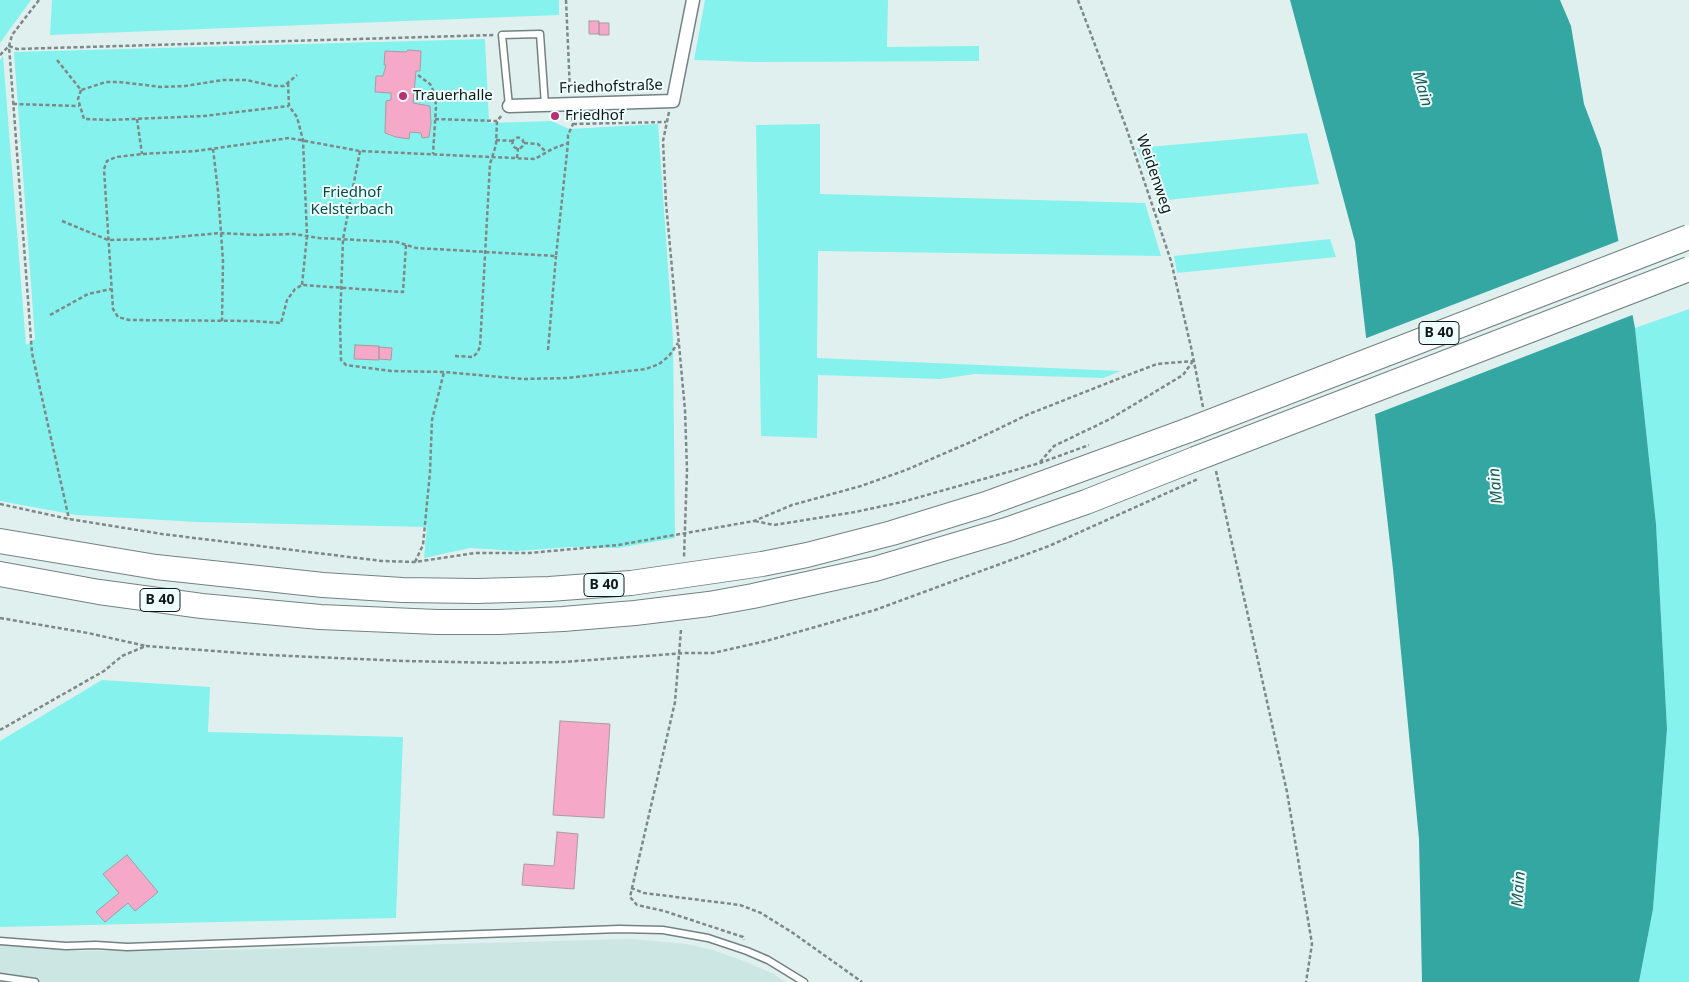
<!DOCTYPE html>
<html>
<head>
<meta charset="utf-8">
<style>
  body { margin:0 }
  canvas { display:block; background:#e0f0ef }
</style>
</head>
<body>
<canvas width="1689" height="982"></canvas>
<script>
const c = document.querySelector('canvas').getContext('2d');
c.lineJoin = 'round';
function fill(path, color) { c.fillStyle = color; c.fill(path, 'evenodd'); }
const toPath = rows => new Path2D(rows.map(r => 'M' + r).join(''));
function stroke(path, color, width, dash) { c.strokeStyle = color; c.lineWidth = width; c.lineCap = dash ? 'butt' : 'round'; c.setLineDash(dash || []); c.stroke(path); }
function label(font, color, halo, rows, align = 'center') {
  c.font = font + ' "Noto Sans",sans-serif'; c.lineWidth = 4; c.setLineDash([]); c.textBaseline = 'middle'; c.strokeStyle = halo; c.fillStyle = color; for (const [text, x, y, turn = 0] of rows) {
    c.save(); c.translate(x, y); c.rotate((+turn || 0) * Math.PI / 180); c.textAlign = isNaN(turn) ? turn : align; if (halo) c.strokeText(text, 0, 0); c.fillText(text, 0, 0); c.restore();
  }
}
const built = toPath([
  [631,939,687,944,713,950,744,961,774,974,785,982,0,982,0,944,81,951,230,950]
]);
const green = toPath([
  [0,0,31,0,0,43],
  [52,0,559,0,559,15,50,35],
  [705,0,888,0,887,47,979,46,979,61,755,62,694,60],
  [485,39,489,123,552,121,569,129,658,124,673,339,675,538,618,548,571,547,517,551,470,548,424,558,427,527,197,522,76,515,0,501,0,60,3,56,26,345,35,339,14,52],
  [820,124,820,194,1145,203,1161,256,818,251,817,358,1121,371,1103,378,975,374,940,379,818,375,817,438,761,436,756,125],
  [1307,133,1319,184,1158,201,1137,148],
  [1330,239,1336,257,1177,273,1174,256],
  [1689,309,1689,982,1639,982,1653,909,1667,729,1656,524,1635,328],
  [102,680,210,687,208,732,403,737,396,918,0,927,0,741]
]);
const water = toPath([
  [1290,0,1560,0,1571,26,1584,104,1601,149,1635,328,1656,524,1667,729,1653,909,1639,982,1422,982,1419,839,1393,569,1355,242]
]);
const pier = toPath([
  [1621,240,1635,314,1373,415,1364,339]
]);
const building = toPath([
  [589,21,599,21,599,34,589,34,589,21],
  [599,23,609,23,609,35,599,35,599,23],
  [408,50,421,51,420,71,416,71,413,103,430,106,431,123,429,137,422,138,421,133,410,132,409,139,396,137,385,133,386,101,391,100,391,93,375,92,376,76,383,76,386,65,384,65,385,51,406,52,408,50],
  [355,345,379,346,379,360,354,359,355,345],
  [379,347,392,348,391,360,379,359,379,347],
  [560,721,610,724,604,818,553,815,560,721],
  [557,832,578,834,574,889,522,885,524,864,554,866,557,832],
  [127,855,158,892,135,911,128,903,105,922,96,912,119,893,103,874,127,855]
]);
const path = toPath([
  [39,0,12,35,9,46,32,353,69,519],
  [566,0,570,91],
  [1078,0,1126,127,1171,261,1191,347,1203,407],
  [9,46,17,49,494,35],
  [0,55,9,46],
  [57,60,81,90,106,82,119,82,161,87,185,86,223,80,246,80,274,86,284,86,297,75],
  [418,75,430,84,435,94,436,107,433,154],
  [288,83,289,106,297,117,303,140,307,236,302,285],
  [81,90,78,99,84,119,109,120,204,116,289,106],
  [13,104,79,106],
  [669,112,663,141,666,203,685,410,687,470,684,557],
  [137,119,142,154],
  [435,119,497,121],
  [573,124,666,122],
  '512.5 143a5.5 5.5 0 1 1 11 0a5.5 5.5 0 1 1-11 0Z',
  [496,140,513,141],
  [524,143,538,144,546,152],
  [213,149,218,191,223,261,222,321],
  [360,151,343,239,340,323,341,360,346,365,391,371,444,372,523,379,567,378,646,369,659,364,669,356,678,343],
  [517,158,518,148],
  [62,221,108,240,155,239,220,233,256,235,294,234,319,238,397,242,416,248,556,256,568,143],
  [406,245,403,292,302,285,295,289,287,300,281,323,254,321,129,320,118,317,113,309,104,169,107,161,116,157,142,154,196,151,289,138,360,151,535,159,552,149,568,143,568,135,573,124,572,116],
  [50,315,88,294,111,289],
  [548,350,556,256],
  [455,356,473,357,477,353,480,347,490,164,496,145,497,121,502,115],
  [1040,462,1054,446,1110,419,1183,375,1193,361],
  [1216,471,1287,792,1312,944,1306,982],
  [0,504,69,519,162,534,382,561,415,562,475,553,529,553,618,545,754,521,792,505,861,486,906,470,973,441,1029,414,1128,375,1157,364,1193,361],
  [755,521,774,525,855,512,902,502,1040,463,1089,445],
  [415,562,423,545,430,472,432,420,444,372],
  [0,618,88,633,146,646],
  [681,630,675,702,630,897,637,905,664,911,743,937,744,940],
  [0,730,104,671,122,656,146,646,268,655,405,661,500,663,563,662,686,653,713,653,766,641,875,610,1049,546,1198,479],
  [631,888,644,893,740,905,761,913,793,933,862,982]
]);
const lane = toPath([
  [509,106,502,35,540,34,545,105],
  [0,941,66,946,96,945,127,947,619,929,663,930,708,938,747,951,768,960,804,982],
  [0,977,35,982]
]);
const street = toPath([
  [509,106,673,101,693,0]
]);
const highway = toPath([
  [0,541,156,567,323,585,402,590,476,591,549,589,631,583,762,564,807,555,892,533,986,504,1189,430],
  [0,574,99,592,202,606,320,617,437,622,499,622,563,619,635,613,709,604,753,596,875,569,1006,530,1086,502,1195,459]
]);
const highwayBridge = toPath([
  [1189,430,1689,237],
  [1195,459,1689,269]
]);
const markers = [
  [403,96,5,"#b63074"],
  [555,116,5,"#b63074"]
];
const shields = [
  [1439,333,40],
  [604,585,40],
  [160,600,40]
];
const shieldNames = [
  ["B 40",1439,333],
  ["B 40",604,585],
  ["B 40",160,600]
];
const streetNames = [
  ["Friedhofstraße",611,87,-2],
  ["Weidenweg",1154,174,71]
];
const poiNames = [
  ["Trauerhalle",413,96],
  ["Friedhof",565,116]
];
const parkNames = [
  ["Friedhof",352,193],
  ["Kelsterbach",352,210]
];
const waterNames = [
  ["Main",1422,89,74],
  ["Main",1496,486,-96],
  ["Main",1519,889,-86]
];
fill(built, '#cce6e4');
fill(green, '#85f2ed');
fill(water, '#35a7a3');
fill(pier, '#e0f0ef');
fill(building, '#f6a8c8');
stroke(building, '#a99ba0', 1);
stroke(lane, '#738281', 9);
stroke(street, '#738281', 15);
stroke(highway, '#738281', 26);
stroke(path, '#7d8988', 2.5, [4, 2.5]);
stroke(lane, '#fff', 6);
stroke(street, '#fff', 12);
stroke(highway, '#fff', 24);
stroke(highwayBridge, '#738281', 26, []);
stroke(highwayBridge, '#fff', 24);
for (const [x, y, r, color] of markers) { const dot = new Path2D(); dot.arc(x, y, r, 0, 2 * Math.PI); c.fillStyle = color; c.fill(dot); stroke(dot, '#eefefd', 2); }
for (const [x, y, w] of shields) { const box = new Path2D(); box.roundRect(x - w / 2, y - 11.5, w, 23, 4); c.fillStyle = '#eefefd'; c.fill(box); stroke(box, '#121818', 1); }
label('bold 14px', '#121818', null, shieldNames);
label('15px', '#121818', '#eefefd', streetNames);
label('15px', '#121818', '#eefefd', poiNames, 'left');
label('15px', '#064b49', '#eefefd', parkNames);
label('italic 16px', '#1d5a58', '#eefefd', waterNames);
</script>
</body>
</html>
